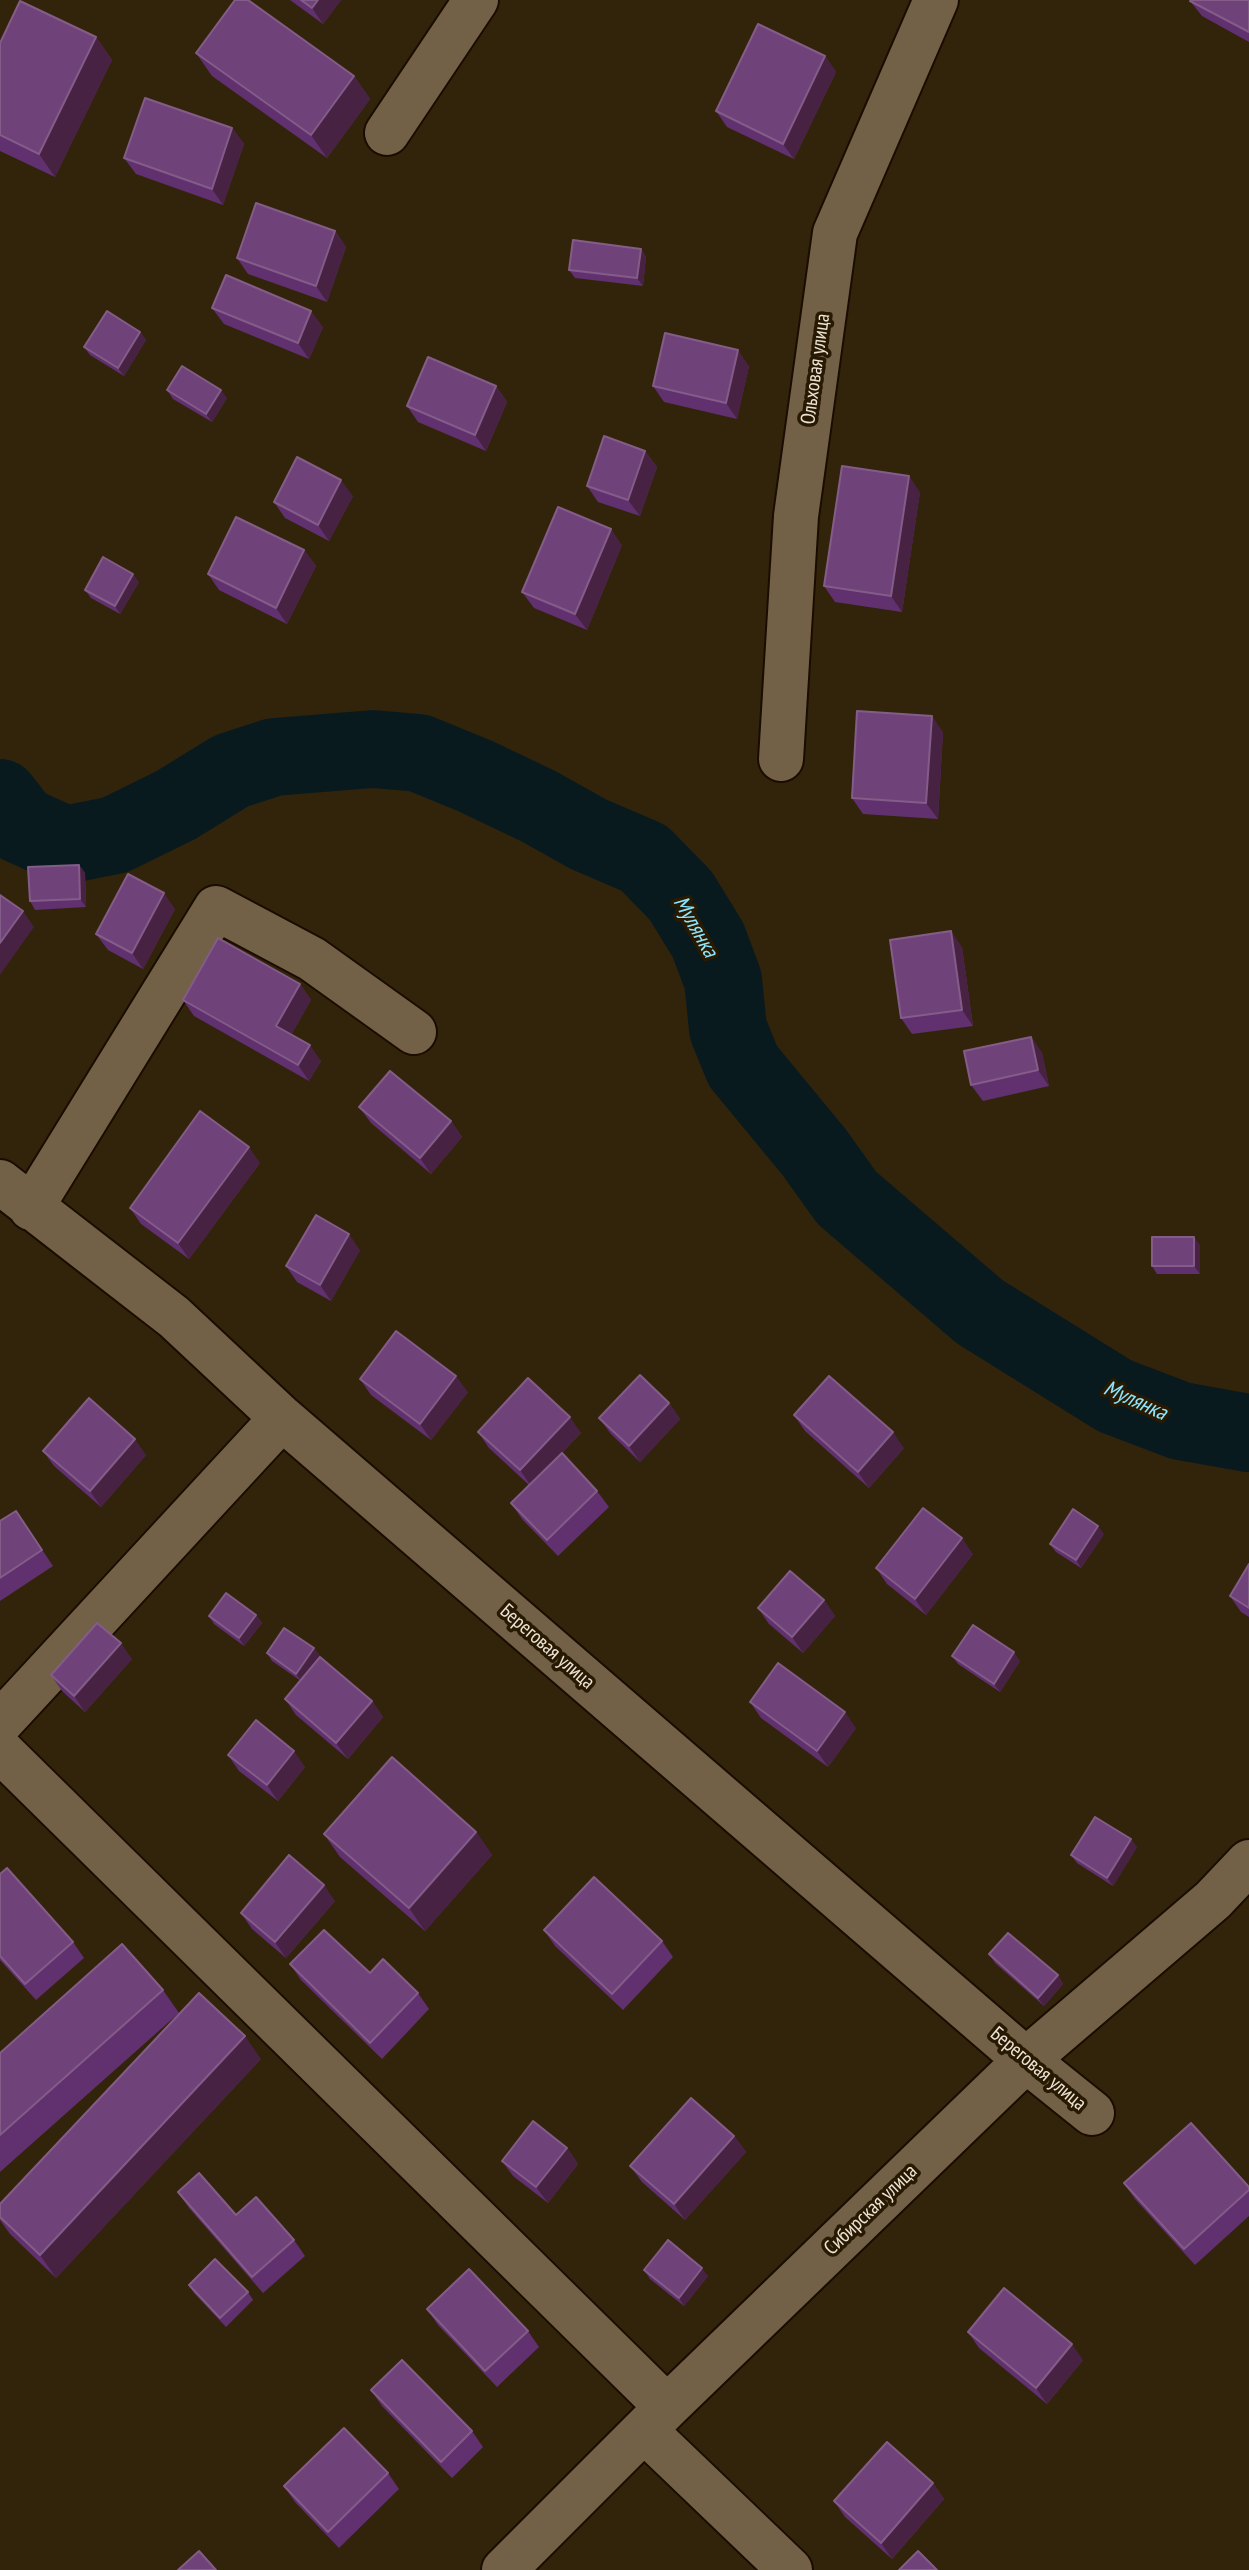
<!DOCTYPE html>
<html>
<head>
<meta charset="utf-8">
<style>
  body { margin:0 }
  canvas { display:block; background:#32230b }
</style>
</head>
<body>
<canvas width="1249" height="2570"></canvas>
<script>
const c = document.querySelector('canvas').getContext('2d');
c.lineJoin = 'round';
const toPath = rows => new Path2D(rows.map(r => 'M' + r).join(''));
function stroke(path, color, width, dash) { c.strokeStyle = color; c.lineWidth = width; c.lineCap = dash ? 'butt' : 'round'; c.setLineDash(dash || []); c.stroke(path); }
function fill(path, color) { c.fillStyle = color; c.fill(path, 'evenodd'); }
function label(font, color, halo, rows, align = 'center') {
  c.font = font + ' "PT Sans Narrow",sans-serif'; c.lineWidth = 7; c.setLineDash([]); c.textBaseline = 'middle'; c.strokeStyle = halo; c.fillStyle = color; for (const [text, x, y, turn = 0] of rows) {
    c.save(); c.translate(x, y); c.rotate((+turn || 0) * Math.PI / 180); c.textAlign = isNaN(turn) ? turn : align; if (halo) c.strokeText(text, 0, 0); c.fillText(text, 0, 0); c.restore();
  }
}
const river = toPath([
  [0,798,21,825,65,845,115,835,176,805,231,771,274,757,373,749,419,753,475,776,538,806,588,834,644,858,681,896,708,940,723,980,728,1029,743,1066,814,1152,847,1198,980,1312,1115,1396,1181,1421,1249,1433]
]);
const minor = toPath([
  [387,133,476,0],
  [781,759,796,516,835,233,936,0],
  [0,1182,174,1317,282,1418,1026,2060,1092,2113],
  [31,1208,216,908,312,959,414,1032],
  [0,1723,282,1418],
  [0,1750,667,2407],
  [645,2431,790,2570],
  [504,2570,667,2407,1026,2060,1213,1900,1249,1862]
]);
const wall = toPath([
  [290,0,341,0,323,24],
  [1249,0,1249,42,1202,16,1190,1],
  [96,37,112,60,55,177,0,151,0,43],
  [196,53,354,76,370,99,327,158,212,76],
  [825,56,836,72,794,159,727,127,716,111],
  [232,128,244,144,223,205,136,174,124,158],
  [335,231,346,247,327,302,248,274,237,258],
  [641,249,646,257,643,286,575,278,569,270],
  [212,308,323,327,309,359,224,324],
  [140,332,146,340,124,376,90,355,84,347],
  [749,366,737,419,664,402,653,386],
  [496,386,507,402,486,451,418,422,407,406],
  [167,390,227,398,212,422,173,399],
  [645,451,657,467,640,516,598,502,587,486],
  [920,492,902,612,835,602,824,586],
  [353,496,329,541,285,518,274,502],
  [622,545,587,630,534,608,522,592],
  [304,550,316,566,287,624,219,590,208,574],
  [139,582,120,614,91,598,85,590],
  [943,732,938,819,863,814,852,798],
  [79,865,85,873,86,907,35,910,30,901],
  [175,909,143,969,108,950,96,934],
  [962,947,973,1026,912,1034,901,1018],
  [300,984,311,1000,291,1035,321,1061,309,1081,194,1016,183,1000],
  [1031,1037,1042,1053,1049,1086,983,1101,971,1085],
  [359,1107,451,1121,462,1137,431,1174,371,1123],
  [260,1163,189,1259,141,1224,130,1208],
  [1200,1245,1200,1274,1157,1274,1152,1266],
  [360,1250,331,1301,297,1282,286,1266],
  [360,1379,468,1392,431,1440,371,1395],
  [669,1403,680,1419,640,1462,611,1434,599,1418],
  [794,1415,904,1448,869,1488,805,1431],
  [478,1432,581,1433,560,1455,597,1491,609,1507,558,1556,522,1519,511,1503,529,1485,489,1448],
  [43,1451,146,1455,101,1507,54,1466],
  [16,1511,53,1566,0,1601,0,1521],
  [1104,1534,1081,1568,1056,1552,1050,1544],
  [973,1554,926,1615,887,1584,876,1568],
  [1249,1564,1249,1617,1241,1612,1230,1596],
  [824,1600,835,1616,803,1653,769,1624,758,1608],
  [256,1615,262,1623,244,1646,214,1624,209,1616],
  [314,1648,320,1656,313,1666,372,1701,383,1717,348,1759,296,1715,285,1699,301,1681,272,1661,267,1653],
  [952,1656,1020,1661,1000,1692,958,1664],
  [132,1659,85,1712,62,1691,51,1675],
  [750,1702,856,1728,828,1767,761,1718],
  [228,1755,305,1767,278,1801,239,1771],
  [476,1832,492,1855,425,1931,340,1857,324,1834],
  [1137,1847,1113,1886,1077,1863,1071,1855],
  [0,1874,73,1942,84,1958,36,2000,0,1960],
  [335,1901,286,1958,252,1929,241,1913],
  [544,1930,662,1941,673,1957,623,2010,555,1946],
  [989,1954,1058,1975,1063,1984,1044,2006,995,1963],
  [290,1964,370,1973,418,1993,429,2009,382,2059,301,1980],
  [163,1990,179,2013,0,2172,0,2053],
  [261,2059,56,2278,10,2234,0,2220,0,2204],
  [734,2136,746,2152,685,2220,642,2182,630,2166],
  [567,2148,578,2164,548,2203,513,2176,502,2161],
  [1124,2183,1249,2187,1249,2216,1195,2265,1135,2199],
  [178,2192,236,2215,294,2240,305,2256,263,2293,189,2208],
  [644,2270,708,2276,684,2306,650,2279],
  [189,2285,248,2292,253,2300,226,2327,194,2293],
  [427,2309,528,2331,539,2347,497,2387,438,2325],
  [968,2332,1083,2360,1047,2404,979,2348],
  [371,2390,472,2431,483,2447,452,2478,382,2406],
  [388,2473,399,2489,339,2548,295,2502,284,2486],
  [933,2483,944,2499,892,2559,845,2517,834,2501]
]);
const shadedWall = toPath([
  [318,0,341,0,323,24,312,8],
  [96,37,112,60,55,177,39,154],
  [825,56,836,72,794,159,783,144],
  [354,76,370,99,327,158,311,135],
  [232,128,244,144,223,205,212,189],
  [335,231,346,247,327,302,316,286],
  [641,249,646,257,643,286,637,278],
  [311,311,323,327,309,359,298,343],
  [140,332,146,340,124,376,118,368],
  [738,350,749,366,737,419,726,403],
  [496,386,507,402,486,451,475,435],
  [221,390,227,398,212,422,206,414],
  [645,451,657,467,640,516,628,500],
  [909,476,920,492,902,612,891,596],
  [341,480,353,496,329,541,318,525],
  [611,529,622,545,587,630,575,614],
  [304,550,316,566,287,624,276,608],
  [133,574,139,582,120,614,115,606],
  [932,716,943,732,938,819,926,803],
  [79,865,85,873,86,907,80,899],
  [164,893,175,909,143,969,132,953],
  [23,911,34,927,0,975,0,943],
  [951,931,962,947,973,1026,962,1010],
  [300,984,311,1000,287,1042,276,1026],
  [1031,1037,1042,1053,1049,1086,1038,1070],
  [310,1045,321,1061,309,1081,298,1065],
  [451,1121,462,1137,431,1174,420,1158],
  [249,1147,260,1163,189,1259,178,1243],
  [349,1234,360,1250,331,1301,320,1285],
  [1194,1237,1200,1245,1200,1274,1194,1266],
  [456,1376,468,1392,431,1440,420,1424],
  [669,1403,680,1419,640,1462,629,1446],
  [570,1417,581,1433,531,1486,520,1470],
  [893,1432,904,1448,869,1488,858,1472],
  [135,1439,146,1455,101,1507,90,1491],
  [1098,1526,1104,1534,1081,1568,1076,1560],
  [962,1538,973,1554,926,1615,915,1599],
  [824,1600,835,1616,803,1653,792,1637],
  [256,1615,262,1623,244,1646,239,1638],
  [121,1643,132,1659,85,1712,74,1696],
  [314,1648,320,1656,302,1682,296,1674],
  [1014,1652,1020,1661,1000,1692,994,1684],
  [372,1701,383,1717,348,1759,336,1743],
  [845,1712,856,1728,828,1767,817,1751],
  [294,1751,305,1767,278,1801,267,1785],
  [476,1832,492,1855,425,1931,409,1908],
  [1131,1839,1137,1847,1113,1886,1107,1878],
  [324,1885,335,1901,286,1958,275,1942],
  [1058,1975,1063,1984,1044,2006,1038,1998],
  [245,2036,261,2059,56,2278,40,2255],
  [734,2136,746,2152,685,2220,674,2204],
  [567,2148,578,2164,548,2203,536,2187],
  [702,2268,708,2276,684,2306,679,2298],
  [1072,2344,1083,2360,1047,2404,1036,2388],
  [933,2483,944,2499,892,2559,881,2543]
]);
const building = toPath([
  [235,0,248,0,354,76,311,135,196,53,235,0],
  [301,0,318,0,312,8,301,0],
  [1191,0,1249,0,1249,32,1190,1,1191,0],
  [20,1,96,37,39,154,0,135,0,43,20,1],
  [758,24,825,56,783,144,716,111,758,24],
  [145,98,232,128,212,189,124,158,145,98],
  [256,203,335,231,316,286,237,258,256,203],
  [573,240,641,249,637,278,569,270,573,240],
  [226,275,311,311,298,343,212,308,226,275],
  [107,311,140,332,118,368,84,347,107,311],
  [665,333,738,350,726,403,653,386,665,333],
  [428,357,496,386,475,435,407,406,428,357],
  [182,366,221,390,206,414,167,390,182,366],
  [604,436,645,451,628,500,587,486,604,436],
  [297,457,341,480,318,525,274,502,297,457],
  [842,466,909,476,891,596,824,586,842,466],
  [558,507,611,529,575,614,522,592,558,507],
  [236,517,304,550,276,608,208,574,236,517],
  [103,557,133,574,115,606,85,590,103,557],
  [857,711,932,716,926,803,852,798,857,711],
  [79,865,80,899,30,901,28,867,79,865],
  [128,874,164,893,132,953,96,934,128,874],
  [0,895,23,911,0,943,0,895],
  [951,931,962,1010,901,1018,890,940,951,931],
  [218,938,300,984,276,1026,310,1045,298,1065,183,1000,218,938],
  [1031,1037,1038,1070,971,1085,964,1051,1031,1037],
  [390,1071,451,1121,420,1158,359,1107,390,1071],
  [200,1111,249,1147,178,1243,130,1208,200,1111],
  [316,1215,349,1234,320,1285,286,1266,316,1215],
  [1152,1237,1194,1237,1194,1266,1152,1266,1152,1237],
  [396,1331,456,1376,420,1424,360,1379,396,1331],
  [640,1375,669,1403,629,1446,599,1418,640,1375],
  [829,1376,893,1432,858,1472,794,1415,829,1376],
  [528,1378,570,1417,520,1470,478,1432,528,1378],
  [89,1398,135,1439,90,1491,43,1451,89,1398],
  [562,1453,597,1491,547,1540,511,1503,562,1453],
  [923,1508,962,1538,915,1599,876,1568,923,1508],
  [1073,1509,1098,1526,1076,1560,1050,1544,1073,1509],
  [16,1511,42,1550,0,1578,0,1521,16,1511],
  [1249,1564,1249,1608,1230,1596,1249,1564],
  [790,1571,824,1600,792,1637,758,1608,790,1571],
  [226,1593,256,1615,239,1638,209,1616,226,1593],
  [97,1623,121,1643,74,1696,51,1675,97,1623],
  [973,1625,1014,1652,994,1684,952,1656,973,1625],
  [284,1628,314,1648,296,1674,267,1653,284,1628],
  [320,1657,372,1701,336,1743,285,1699,320,1657],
  [778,1663,845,1712,817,1751,750,1702,778,1663],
  [256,1720,294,1751,267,1785,228,1755,256,1720],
  [392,1757,476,1832,409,1908,324,1834,392,1757],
  [1095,1817,1131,1839,1107,1878,1071,1855,1095,1817],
  [289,1855,324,1885,275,1942,241,1913,289,1855],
  [7,1868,73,1942,25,1984,0,1956,0,1874,7,1868],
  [594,1877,662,1941,612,1994,544,1930,594,1877],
  [324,1930,370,1973,383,1959,418,1993,370,2043,290,1964,324,1930],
  [1008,1933,1058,1975,1038,1998,989,1954,1008,1933],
  [122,1944,163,1990,0,2135,0,2053,122,1944],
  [199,1993,245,2036,40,2255,0,2217,0,2204,199,1993],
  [691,2098,734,2136,674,2204,630,2166,691,2098],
  [533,2121,567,2148,536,2187,502,2161,533,2121],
  [1191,2123,1249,2187,1249,2190,1184,2249,1124,2183,1191,2123],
  [199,2173,236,2215,256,2197,294,2240,252,2277,178,2192,199,2173],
  [668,2240,702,2268,679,2298,644,2270,668,2240],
  [215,2259,248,2292,220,2318,189,2285,215,2259],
  [469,2269,528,2331,485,2371,427,2309,469,2269],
  [1004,2288,1072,2344,1036,2388,968,2332,1004,2288],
  [402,2360,472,2431,441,2462,371,2390,402,2360],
  [344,2428,388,2473,328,2532,284,2486,344,2428],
  [887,2442,933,2483,881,2543,834,2501,887,2442],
  [199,2551,216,2570,178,2570,199,2551],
  [918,2551,937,2570,899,2570,918,2551]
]);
const streetNames = [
  ["Ольховая улица",816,369,-82],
  ["Береговая улица",547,1647,41],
  ["Береговая улица",1038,2069,40],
  ["Сибирская улица",871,2210,-44]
];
const waterNames = [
  ["Мулянка",695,927,60],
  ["Мулянка",1135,1401,24]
];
stroke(river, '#091a1f', 78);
stroke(minor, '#1a0c00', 48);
stroke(minor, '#726147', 44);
fill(wall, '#60306f');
fill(shadedWall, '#472242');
fill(building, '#6f437a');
stroke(building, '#835c88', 2);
label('20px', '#ede3d4', '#281a02', streetNames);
label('italic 22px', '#8de6fe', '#281a02', waterNames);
</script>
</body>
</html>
